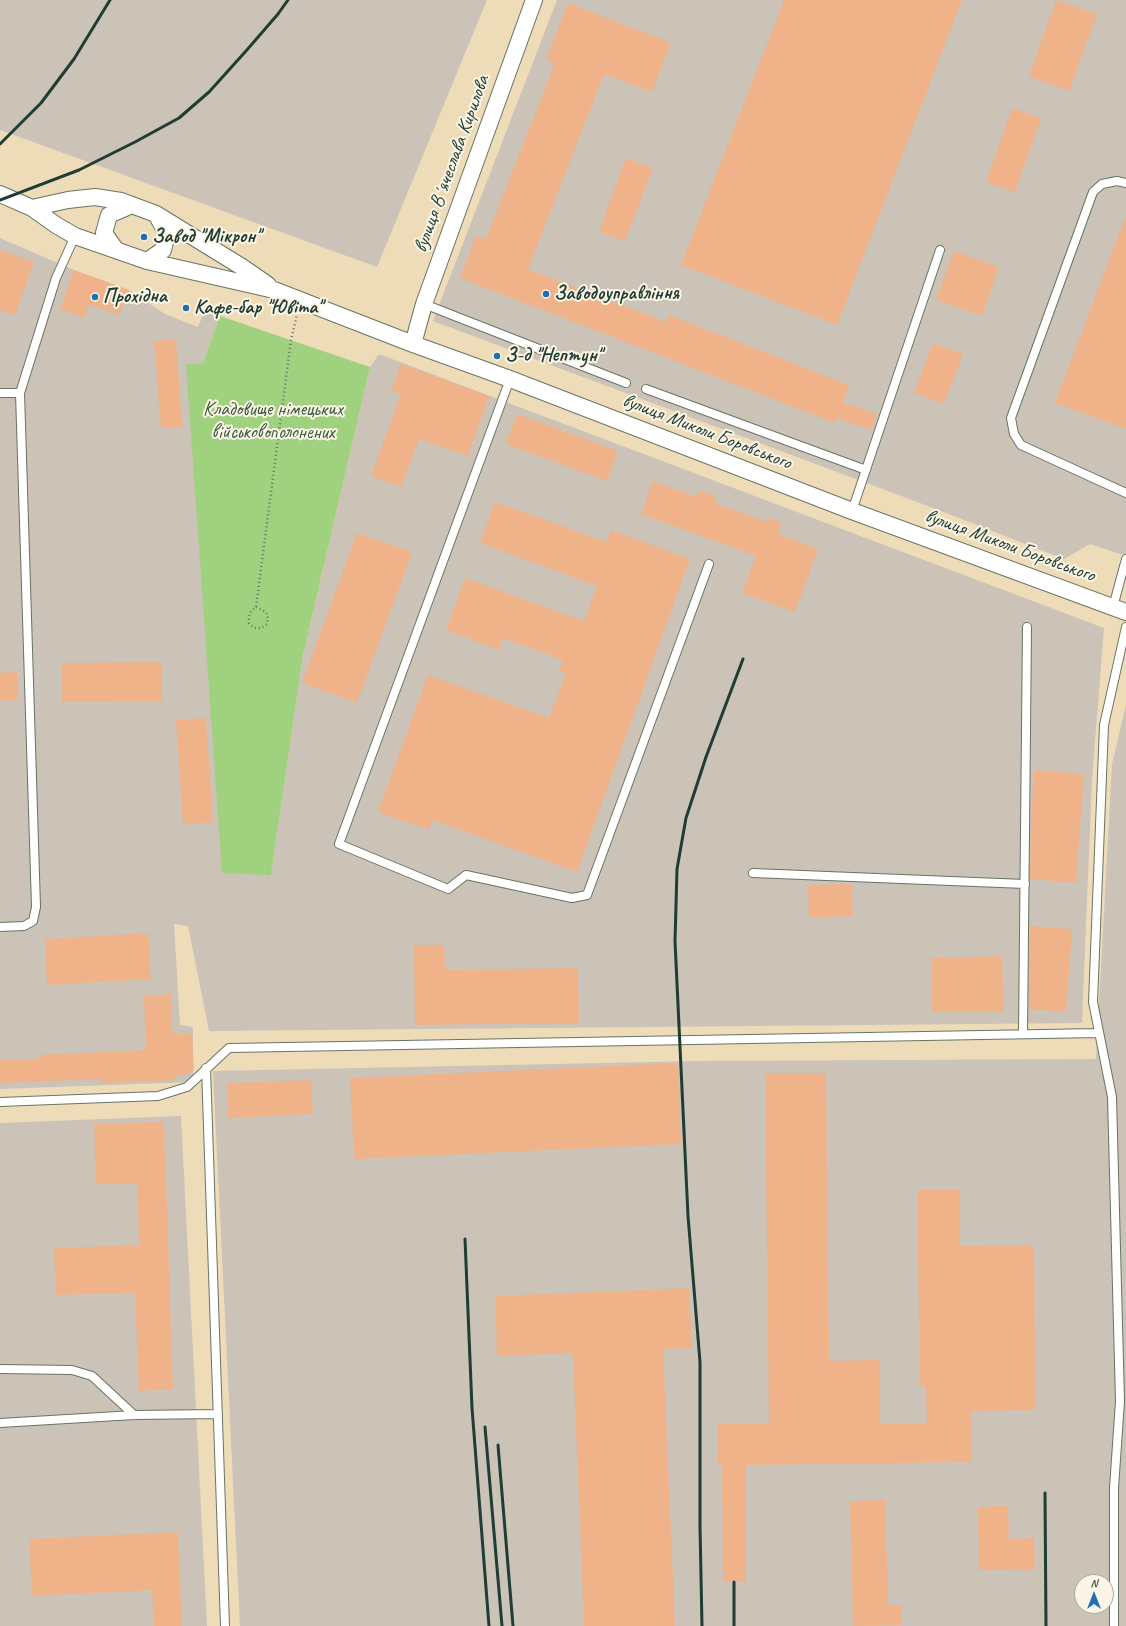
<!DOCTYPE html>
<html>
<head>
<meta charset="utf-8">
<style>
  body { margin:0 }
  #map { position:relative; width:1126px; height:1626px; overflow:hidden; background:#eedcb9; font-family:Caveat,sans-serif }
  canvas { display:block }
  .north { position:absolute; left:1074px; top:1574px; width:40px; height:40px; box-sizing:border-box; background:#fcf5e5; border:1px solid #a4ab9e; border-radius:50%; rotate:0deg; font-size:11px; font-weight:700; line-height:16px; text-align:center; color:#1f3d34 }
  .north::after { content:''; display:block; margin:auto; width:14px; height:18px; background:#1f6fb2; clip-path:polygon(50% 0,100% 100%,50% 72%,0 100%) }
</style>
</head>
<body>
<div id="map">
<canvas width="1126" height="1626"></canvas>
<div class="north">N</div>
</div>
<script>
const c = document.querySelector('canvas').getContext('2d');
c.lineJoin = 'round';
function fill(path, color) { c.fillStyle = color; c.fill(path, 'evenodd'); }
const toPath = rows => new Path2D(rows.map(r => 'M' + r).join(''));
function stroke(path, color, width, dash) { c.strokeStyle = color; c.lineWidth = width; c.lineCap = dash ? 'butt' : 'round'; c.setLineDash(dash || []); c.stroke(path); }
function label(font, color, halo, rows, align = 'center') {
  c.font = font + ' Caveat,sans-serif'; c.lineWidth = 4; c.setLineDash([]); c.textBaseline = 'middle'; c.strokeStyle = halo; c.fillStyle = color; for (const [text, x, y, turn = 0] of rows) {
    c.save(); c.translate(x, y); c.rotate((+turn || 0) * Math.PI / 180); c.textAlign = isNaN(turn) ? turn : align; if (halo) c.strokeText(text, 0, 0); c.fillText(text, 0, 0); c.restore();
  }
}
const industrial = toPath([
  [0,0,487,0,377,267,0,130],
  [557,0,1126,0,1126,556,1090,544,1064,559,928,506,433,321],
  [0,238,74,270,129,290,165,314,198,327,209,301,220,316,203,363,187,364,271,875,303,655,370,367,379,354,1104,628,1092,779,1082,1023,209,1031,188,926,174,924,180,1025,193,1027,193,1082,0,1089],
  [1126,705,1126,1626,240,1626,213,1071,701,1061,1096,1059,1112,764],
  [1082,1582,1106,1582,1106,1606,1082,1606],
  [181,1116,207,1626,0,1626,0,1123]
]);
const green = toPath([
  [220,316,370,367,303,655,271,875,222,873,186,364,203,363]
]);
const building = toPath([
  [784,0,962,0,837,325,681,265],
  [1056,0,1097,14,1069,91,1029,76],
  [568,3,671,43,652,92,604,74,528,269,666,322,669,315,849,385,843,402,877,414,871,430,836,418,835,423,460,278,476,236,486,239,555,63,546,60],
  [1012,108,1041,118,1015,192,986,182],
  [626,158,653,168,625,241,599,231],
  [1125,218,1126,218,1126,429,1055,403],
  [0,250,34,262,15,315,0,310],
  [954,251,999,267,982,316,936,300],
  [74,270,129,290,119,315,89,304,84,318,60,309],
  [176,339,182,427,161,428,154,341],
  [933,343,963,354,944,404,914,393],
  [401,364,489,396,468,456,419,439,401,487,371,476,401,394,391,391],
  [517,414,618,451,607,481,506,444],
  [653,481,696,497,699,490,716,497,714,503,767,522,769,518,782,523,778,534,818,549,795,612,742,593,756,556,641,514],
  [495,502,607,542,611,530,690,559,577,872,432,820,429,830,378,812,428,675,549,718,566,674,559,671,563,660,503,638,499,650,446,630,465,578,584,621,597,586,480,543],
  [357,533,412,552,357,703,302,683],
  [162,662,162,701,62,702,62,663],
  [17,672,18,700,0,701,0,673],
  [206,718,213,822,183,824,176,720],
  [1034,770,1084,774,1076,883,1030,879,1031,822],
  [852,884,853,916,809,918,808,885],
  [1030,926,1072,929,1066,1012,1029,1009],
  [148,933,151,979,47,985,45,939],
  [414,945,444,945,445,970,578,968,579,1023,415,1025],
  [1002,956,1004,1011,932,1012,931,958],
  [171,994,172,1034,192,1033,194,1070,189,1070,189,1074,176,1076,176,1080,101,1083,101,1079,0,1083,0,1060,37,1059,37,1055,146,1050,144,996],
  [678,1063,681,1144,354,1159,350,1078],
  [765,1073,826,1073,829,1361,879,1360,880,1423,927,1423,926,1386,920,1386,917,1190,960,1190,960,1246,1034,1245,1036,1410,971,1411,972,1462,745,1465,746,1582,723,1582,722,1465,717,1465,717,1424,769,1424],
  [311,1080,313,1114,228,1118,227,1083],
  [164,1122,173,1389,139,1391,135,1293,56,1295,54,1248,139,1245,137,1183,96,1184,94,1124],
  [689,1288,692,1348,663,1349,675,1626,584,1626,573,1353,497,1356,495,1296],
  [885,1500,888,1605,901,1605,901,1625,853,1626,850,1501],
  [1008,1506,1009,1539,1034,1538,1035,1569,979,1570,978,1507],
  [178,1532,182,1626,154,1626,152,1590,32,1596,29,1539]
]);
const path = toPath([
  [256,607,266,612,268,618,267,624,261,628,254,628,249,623,249,616,251,611,256,607,291,340,297,315]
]);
const service = toPath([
  [1126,183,1117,181,1102,184,1093,192,1011,418,1014,434,1021,445,1126,493],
  [424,304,626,383],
  [510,379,339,844,448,889,466,875,572,898,587,895,709,564],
  [646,389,866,470],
  [0,393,20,393],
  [852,511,940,250],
  [1113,607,1126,559],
  [753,873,1025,884],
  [0,927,24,926,33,921,36,907,20,393,56,278,75,236],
  [1023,1034,1027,627],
  [206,1068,225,1626],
  [0,1102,158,1096,187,1087,229,1048,1099,1033],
  [0,1369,72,1370,92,1376,134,1415],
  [0,1423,134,1415,218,1414],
  [1114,1626,1114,1488,1120,1401,1112,1097,1093,1002,1104,725,1126,627]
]);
const minor = toPath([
  [0,194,32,208,56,225,75,236,147,261,274,290,413,344,510,379,852,511,1126,612],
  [32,208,68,200,95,197,121,201,156,214,242,267,268,285],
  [116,250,104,233,109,215,132,205],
  [147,261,163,250,167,234,156,214],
  [413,344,424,304,534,0]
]);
const rail = toPath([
  [0,144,41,103,74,59,110,0],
  [0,200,79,170,135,142,179,118,209,92,246,51,278,14,288,0],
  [465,1239,472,1408,489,1626],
  [485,1427,502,1626],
  [498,1445,513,1626],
  [1045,1493,1046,1626],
  [702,1626,700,1526,700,1362,688,1216,675,941,677,869,686,818,706,757,743,659],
  [734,1626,734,1582]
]);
const markers = [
  [144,237,4,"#1f6fb2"],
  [546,294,4,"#1f6fb2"],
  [95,297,4,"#1f6fb2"],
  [186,308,4,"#1f6fb2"],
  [497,356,4,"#1f6fb2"]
];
const streetNames = [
  ["вулиця Вʼячеслава Кирилова",452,164,-70],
  ["вулиця Миколи Боровського",707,432,21],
  ["вулиця Миколи Боровського",1010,546,20]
];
const poiNames = [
  ["Завод \"Мікрон\"",152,237],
  ["Заводоуправління",554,294],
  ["Прохідна",103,297],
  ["Кафе-бар \"Ювіта\"",194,308],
  ["З-д \"Нептун\"",505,356]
];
const parkNames = [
  ["Кладовище німецьких",273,410],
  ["військовополонених",273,433]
];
fill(industrial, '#cbc2b8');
fill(green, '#a0d17f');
fill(building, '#f0b389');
stroke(service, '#677563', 10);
stroke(minor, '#677563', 18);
stroke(path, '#677563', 2.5, [1, 3]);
stroke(service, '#fff', 8);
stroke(minor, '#fff', 16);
stroke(rail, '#1f3d34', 3);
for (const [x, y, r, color] of markers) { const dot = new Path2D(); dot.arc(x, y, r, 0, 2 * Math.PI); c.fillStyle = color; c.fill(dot); stroke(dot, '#fcf5e5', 1.5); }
label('20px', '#1f3d34', '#fcf5e5', streetNames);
label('bold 20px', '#1f3d34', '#fcf5e5', poiNames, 'left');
label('20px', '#395b43', '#fcf5e5', parkNames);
</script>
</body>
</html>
